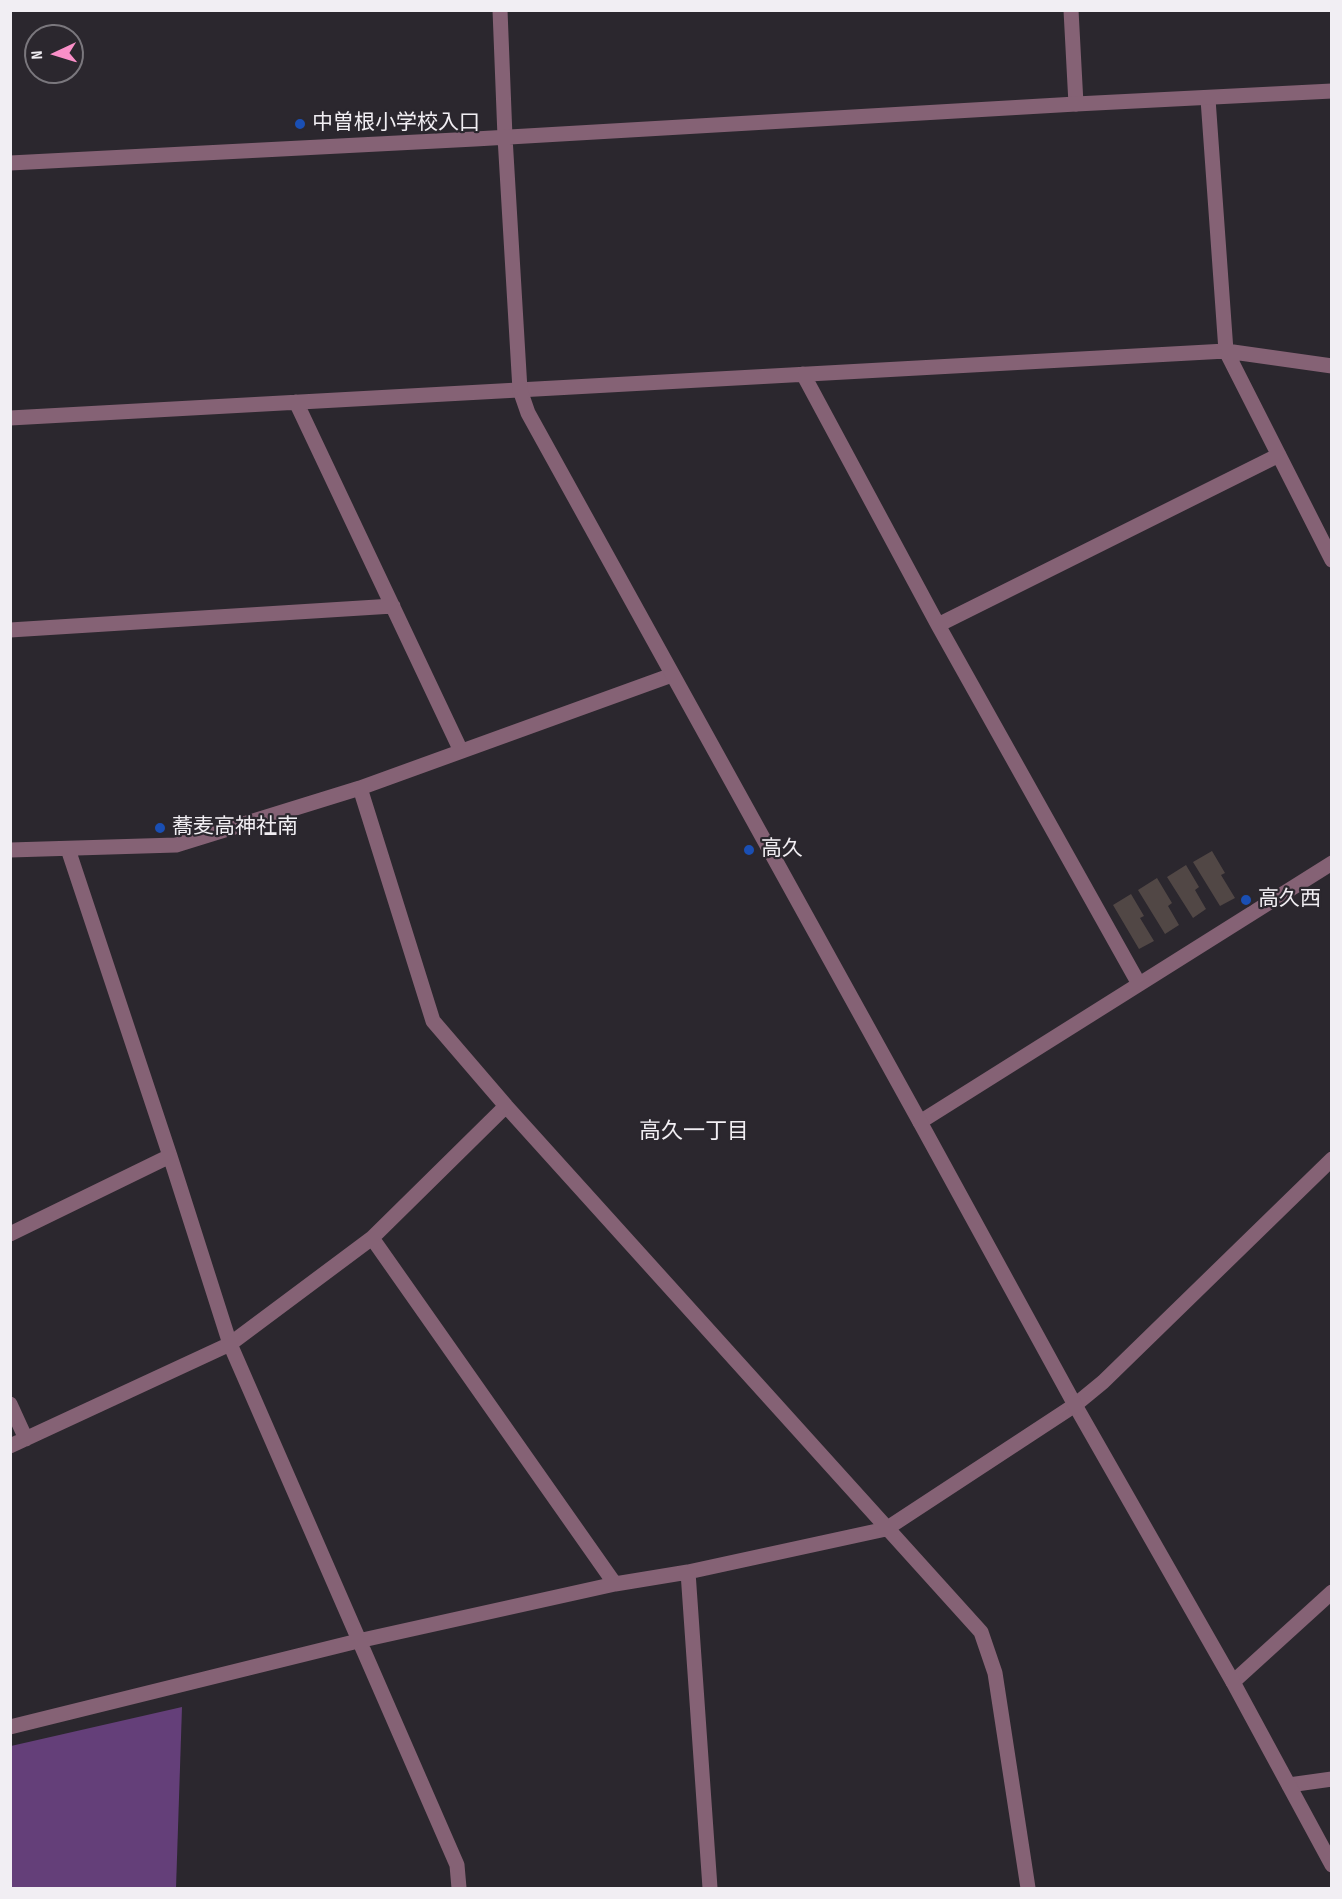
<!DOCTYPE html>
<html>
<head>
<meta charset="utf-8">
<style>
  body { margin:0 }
  #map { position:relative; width:1342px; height:1899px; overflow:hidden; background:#2b272e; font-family:"Sofia Sans Condensed",sans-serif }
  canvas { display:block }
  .frame { position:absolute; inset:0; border:12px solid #f1eef3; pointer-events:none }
  .north { position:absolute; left:24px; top:24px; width:60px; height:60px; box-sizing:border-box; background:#2b272e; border:2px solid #7a777d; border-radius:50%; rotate:266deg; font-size:16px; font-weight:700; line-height:24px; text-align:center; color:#f1eef3 }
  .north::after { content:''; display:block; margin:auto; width:21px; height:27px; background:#fa8fc8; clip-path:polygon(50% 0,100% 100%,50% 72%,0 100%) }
</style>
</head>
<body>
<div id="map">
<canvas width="1342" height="1899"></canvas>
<div class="frame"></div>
<div class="north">N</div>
</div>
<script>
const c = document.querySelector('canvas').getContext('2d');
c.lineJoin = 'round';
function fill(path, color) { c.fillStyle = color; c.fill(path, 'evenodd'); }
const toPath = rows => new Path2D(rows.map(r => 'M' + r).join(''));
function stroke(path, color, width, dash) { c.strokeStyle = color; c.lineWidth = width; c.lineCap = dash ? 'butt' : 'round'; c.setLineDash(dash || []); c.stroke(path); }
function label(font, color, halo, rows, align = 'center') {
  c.font = font + ' "Sofia Sans Condensed","Noto Sans JP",sans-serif'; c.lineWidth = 4.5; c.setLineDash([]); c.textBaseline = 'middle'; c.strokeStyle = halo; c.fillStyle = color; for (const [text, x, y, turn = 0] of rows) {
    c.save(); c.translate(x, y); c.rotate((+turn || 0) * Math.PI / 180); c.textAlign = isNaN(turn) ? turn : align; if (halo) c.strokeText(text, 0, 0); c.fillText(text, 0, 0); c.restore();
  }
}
const green = toPath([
  [182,1707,176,1888,11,1888,11,1746]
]);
const building = toPath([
  [1212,851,1225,873,1221,875,1235,898,1220,906,1193,862],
  [1186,865,1199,887,1195,890,1206,909,1193,918,1167,877],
  [1157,878,1172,903,1168,906,1179,925,1165,934,1138,890],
  [1131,894,1144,916,1140,918,1154,941,1139,949,1113,905]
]);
const minor = toPath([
  [500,10,505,137],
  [1071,10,1076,104],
  [1208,99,1226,351,1332,560],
  [803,374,938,625,1139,984],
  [296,402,461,751],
  [10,418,1226,351,1332,366],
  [938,625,1279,455],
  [10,630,393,606],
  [360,788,433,1021,506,1106,981,1632,995,1673,1028,1888],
  [68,849,170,1156,230,1344,457,1865,459,1888],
  [10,850,176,845,360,788,672,675],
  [920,1122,1332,863],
  [10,1234,170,1156],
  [372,1238,615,1584],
  [10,1404,26,1439],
  [10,1446,230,1344,372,1238,506,1106],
  [688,1572,710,1888],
  [1233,1682,1332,1592],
  [10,1727,358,1641,615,1584,688,1572,886,1529,1075,1405,1103,1382,1332,1159],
  [1289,1785,1332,1779]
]);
const tertiary = toPath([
  [505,137,520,390,528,413,920,1122,1075,1405,1233,1682,1332,1865],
  [10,163,475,139,1076,104,1332,91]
]);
const markers = [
  [300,124,6,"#1a4fb4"],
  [160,828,6,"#1a4fb4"],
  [749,850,6,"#1a4fb4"],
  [1246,900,6,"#1a4fb4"]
];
const poiNames = [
  ["中曽根小学校入口",312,124],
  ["蕎麦高神社南",172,828],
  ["高久",761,850],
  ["高久西",1258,900]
];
const neighbourhoodNames = [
  ["高久一丁目",694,1132]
];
fill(green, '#643f79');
fill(building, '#514745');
stroke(minor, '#856275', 15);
stroke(tertiary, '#856275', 15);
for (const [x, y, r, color] of markers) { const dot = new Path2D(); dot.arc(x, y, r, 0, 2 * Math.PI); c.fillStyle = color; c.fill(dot); stroke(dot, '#2b272e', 2); }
label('21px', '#f1eef3', '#2b272e', poiNames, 'left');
label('22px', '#f1eef3', '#2b272e', neighbourhoodNames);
</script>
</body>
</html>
